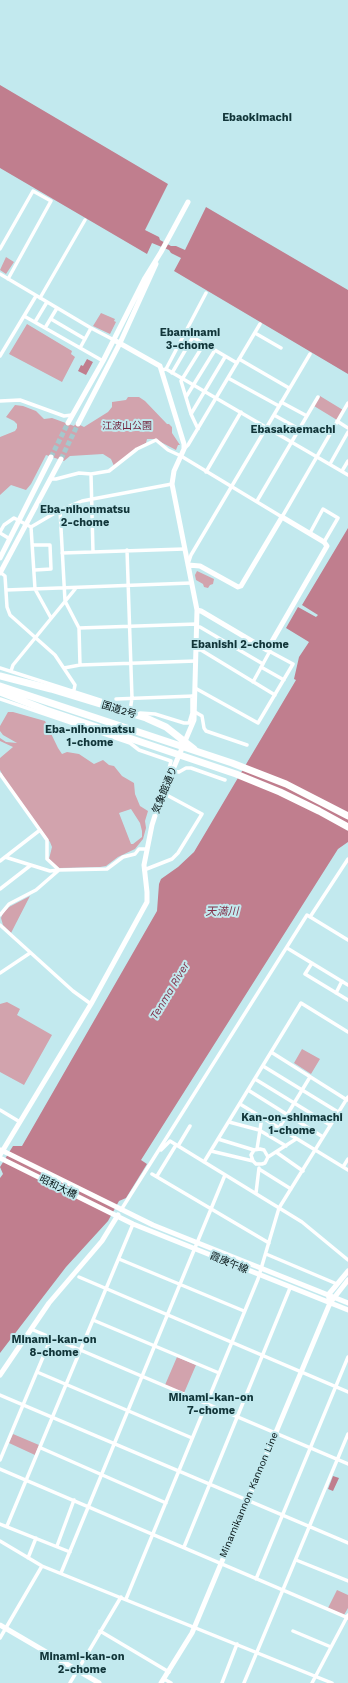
<!DOCTYPE html>
<html>
<head>
<meta charset="utf-8">
<style>
  body { margin:0 }
  canvas { display:block; background:#c2e9ee }
</style>
</head>
<body>
<canvas width="348" height="1683"></canvas>
<script>
const c = document.querySelector('canvas').getContext('2d');
c.lineJoin = 'round';
function fill(path, color) { c.fillStyle = color; c.fill(path, 'evenodd'); }
const toPath = rows => new Path2D(rows.map(r => 'M' + r).join(''));
function stroke(path, color, width, dash) { c.strokeStyle = color; c.lineWidth = width; c.lineCap = dash ? 'butt' : 'round'; c.setLineDash(dash || []); c.stroke(path); }
function label(font, color, halo, rows, align = 'center') {
  c.font = font + ' "Work Sans","Noto Sans JP",sans-serif'; c.lineWidth = 4; c.setLineDash([]); c.textBaseline = 'middle'; c.strokeStyle = halo; c.fillStyle = color; for (const [text, x, y, turn = 0] of rows) {
    c.save(); c.translate(x, y); c.rotate((+turn || 0) * Math.PI / 180); c.textAlign = isNaN(turn) ? turn : align; if (halo) c.strokeText(text, 0, 0); c.fillText(text, 0, 0); c.restore();
  }
}
const green = toPath([
  [6,257,14,262,6,274,0,270],
  [101,313,115,319,114,321,116,322,110,334,93,326],
  [27,324,72,351,71,354,75,357,62,382,9,354],
  [320,396,343,410,337,420,314,406],
  [128,397,139,397,145,401,167,424,169,424,172,427,172,433,180,445,178,445,176,450,155,439,147,439,146,443,137,448,114,466,111,459,103,454,70,456,64,461,46,455,31,484,26,490,11,485,0,495,0,437,15,431,17,428,17,424,14,421,6,417,15,405,23,406,36,411,44,419,52,418,74,426,76,423,84,427,108,412,112,407,112,402,126,400],
  [197,571,214,579,213,584,210,585,208,588,204,587,203,584,196,580,195,575],
  [8,712,13,712,45,721,58,748,62,754,67,752,79,754,94,764,103,760,109,765,114,766,122,776,134,783,135,794,140,806,148,811,145,821,146,828,143,839,135,849,118,857,106,866,100,867,59,868,49,859,52,847,50,842,5,780,0,770,0,758,13,747,0,741,0,738,6,742,17,743,3,735,0,731,0,726],
  [131,809,140,823,142,831,142,837,133,844,131,844,119,813],
  [30,896,11,933,3,925,1,918,3,913,9,907],
  [7,1002,20,1009,17,1015,52,1035,24,1085,0,1072,0,1004],
  [302,1049,320,1059,311,1074,294,1063],
  [177,1357,196,1365,184,1393,165,1385],
  [13,1434,39,1445,35,1455,9,1443],
  [337,1590,348,1595,348,1608,344,1615,328,1608]
]);
const water = toPath([
  [0,85,168,184,145,230,159,237,160,240,171,246,176,246,185,250,206,207,348,290,348,374,174,271,181,258,171,253,169,250,152,243,147,254,0,168],
  [87,359,93,362,86,375,78,371,81,365,83,366],
  [348,528,348,842,338,849,141,1160,147,1164,126,1198,119,1201,108,1221,66,1267,0,1353,0,1178,3,1174,0,1167,13,1146,22,1146,157,911,159,884,161,879,178,867,194,852,296,680,294,679,299,657,309,642,286,628,298,607,316,617,318,615,302,605],
  [333,1476,339,1478,333,1491,328,1489]
]);
const secondaryTunnel = toPath([
  [51,457,68,423],
  [61,459,78,424]
]);
const street = toPath([
  [0,249,33,191,51,201,8,279],
  [0,274,91,328,114,340],
  [40,298,85,220],
  [24,316,103,361],
  [51,319,85,339],
  [35,322,47,302],
  [45,328,57,308],
  [184,332,237,363],
  [255,333,281,348],
  [80,348,91,328],
  [0,356,36,296],
  [239,359,289,388],
  [166,369,206,293],
  [162,370,166,369,348,475],
  [172,373,193,337],
  [228,378,279,406],
  [186,397,215,350],
  [0,401,20,400,64,416,72,415],
  [281,402,307,416],
  [191,414,225,357],
  [274,415,299,429],
  [337,421,348,428],
  [198,429,191,414,181,381,204,344],
  [184,449,188,445,260,324],
  [330,464,348,432],
  [342,471,348,461],
  [206,472,241,412],
  [91,474,93,552],
  [50,479,56,479,79,473,91,474,109,471,137,449,156,440,168,450,181,456,282,517,348,403],
  [257,501,318,397],
  [60,510,65,601,79,628,80,665],
  [31,527,35,589,51,618],
  [0,532,4,525,14,518,31,527,60,510,82,501,172,484],
  [0,533,10,539],
  [310,533,323,509,338,518,324,542],
  [34,545,50,545,51,569,35,570],
  [127,550,132,698,130,711],
  [62,553,184,549],
  [188,564,191,555,310,354],
  [0,572,5,576,7,607,10,615,55,655,75,685,74,690],
  [6,590,191,583],
  [197,627,200,627,263,664],
  [79,628,197,624],
  [196,650,201,650,275,695],
  [261,667,284,680],
  [0,668,128,709],
  [64,668,80,665,196,661],
  [11,671,13,665,76,588],
  [253,682,270,651],
  [195,688,258,723,293,664,267,650],
  [0,699,130,743,139,750,171,761,169,769,173,771,179,772,186,768,191,768,225,780],
  [116,699,194,696],
  [195,712,202,716,204,728,206,731,247,745],
  [140,713,155,714,184,723,189,723,192,713,192,696],
  [0,774,47,840,47,859,59,870,107,869,123,857,135,854,139,849,147,849],
  [5,857,50,871,59,870],
  [0,861,40,830],
  [144,870,172,859,178,853,202,814,163,793],
  [0,889,31,865],
  [0,915,9,904,36,890,59,870],
  [310,917,348,859],
  [0,925,73,991,91,1004],
  [287,948,348,985],
  [312,963,305,974,348,1000],
  [0,973,30,953],
  [336,993,342,981],
  [271,1052,347,1100],
  [263,1066,338,1112],
  [255,1079,330,1125],
  [248,1090,323,1137],
  [240,1104,348,1170],
  [0,1110,20,1122],
  [229,1122,259,1130,286,1146],
  [279,1128,310,1077],
  [218,1139,254,1150],
  [178,1146,190,1126],
  [257,1149,262,1117],
  [161,1150,170,1141,302,1222,348,1260],
  [211,1151,253,1161],
  [276,1152,303,1171],
  [268,1157,264,1150,260,1149,254,1150,251,1155,253,1161,256,1164,262,1164,265,1163,268,1157,296,1139],
  [204,1162,301,1003,348,1032],
  [343,1167,348,1159],
  [259,1169,291,1189],
  [152,1174,269,1243],
  [157,1176,176,1145],
  [256,1193,259,1168],
  [121,1210,307,915,348,940],
  [266,1254,337,1284],
  [119,1259,244,1311],
  [79,1277,348,1392],
  [93,1320,219,1373],
  [31,1329,348,1464],
  [37,1372,192,1438],
  [0,1395,348,1543],
  [41,1448,166,1503],
  [0,1460,51,1338],
  [0,1469,348,1618],
  [0,1524,70,1552],
  [7,1526,133,1224],
  [0,1541,42,1566,332,1683],
  [57,1546,74,1500],
  [184,1547,290,1288],
  [28,1558,36,1538],
  [296,1560,348,1581],
  [61,1573,225,1175],
  [256,1579,348,1357],
  [126,1599,258,1279,279,1208,348,1097],
  [100,1631,169,1672],
  [293,1631,331,1647],
  [0,1638,42,1566],
  [164,1679,171,1683],
  [70,1683,121,1597],
  [222,1683,237,1644],
  [244,1683,348,1434],
  [312,1683,348,1615]
]);
const secondary = toPath([
  [68,423,103,361,145,278,161,252,188,202],
  [78,424,120,343,156,264],
  [0,558,51,457],
  [188,565,200,566,238,587,241,586,282,517,324,542,327,546,267,650,201,611,197,610],
  [0,573,61,459],
  [1,1150,153,1225,348,1303],
  [0,1155,91,1004,147,902,147,892,144,865,152,825,160,800,194,720,197,610,172,484,174,471,184,449,184,444,160,366,114,340],
  [0,1158,133,1224,348,1310],
  [329,1298,328,1295,334,1288,348,1271],
  [0,1375,49,1303,102,1241,118,1215],
  [0,1625,99,1683],
  [161,1683,192,1633,330,1303,348,1280]
]);
const highway = toPath([
  [0,676,51,689,146,718,166,727,194,749],
  [0,686,232,763,286,784,348,816],
  [0,692,46,710,236,774,280,792,319,811,348,827]
]);
const parkNames = [
  ["江波山公園",127,426]
];
const streetNames = [
  ["国道2号",119,710,17],
  ["気象館通り",165,790,-68],
  ["昭和大橋",58,1187,26],
  ["霞庚午線",229,1263,22],
  ["Minamikannon Kannon Line",249,1495,-67]
];
const neighbourhoodNames = [
  ["Ebaokimachi",257,118],
  ["Ebaminami",190,333],
  ["3-chome",190,346],
  ["Ebasakaemachi",293,430],
  ["Eba-nihonmatsu",85,510],
  ["2-chome",85,523],
  ["Ebanishi 2-chome",240,645],
  ["Eba-nihonmatsu",90,730],
  ["1-chome",90,743],
  ["Kan-on-shinmachi",292,1118],
  ["1-chome",292,1131],
  ["Minami-kan-on",54,1340],
  ["8-chome",54,1353],
  ["Minami-kan-on",211,1398],
  ["7-chome",211,1411],
  ["Minami-kan-on",82,1657],
  ["2-chome",82,1670]
];
const waterNames = [
  ["天満川",222,912],
  ["Tenma River",170,991,-59]
];
fill(green, '#d2a3ad');
fill(water, '#c07e8e');
stroke(secondaryTunnel, '#a5c8cd', 5, [5, 2.5]);
stroke(street, '#fff', 3.5);
stroke(secondary, '#fff', 5);
stroke(highway, '#fff', 7);
label('10px', '#73243e', '#c2e9ee', parkNames);
label('10px', '#031011', '#c2e9ee', streetNames);
label('bold 11px', '#113539', '#c2e9ee', neighbourhoodNames);
label('italic 11px', '#813049', '#c2e9ee', waterNames);
</script>
</body>
</html>
